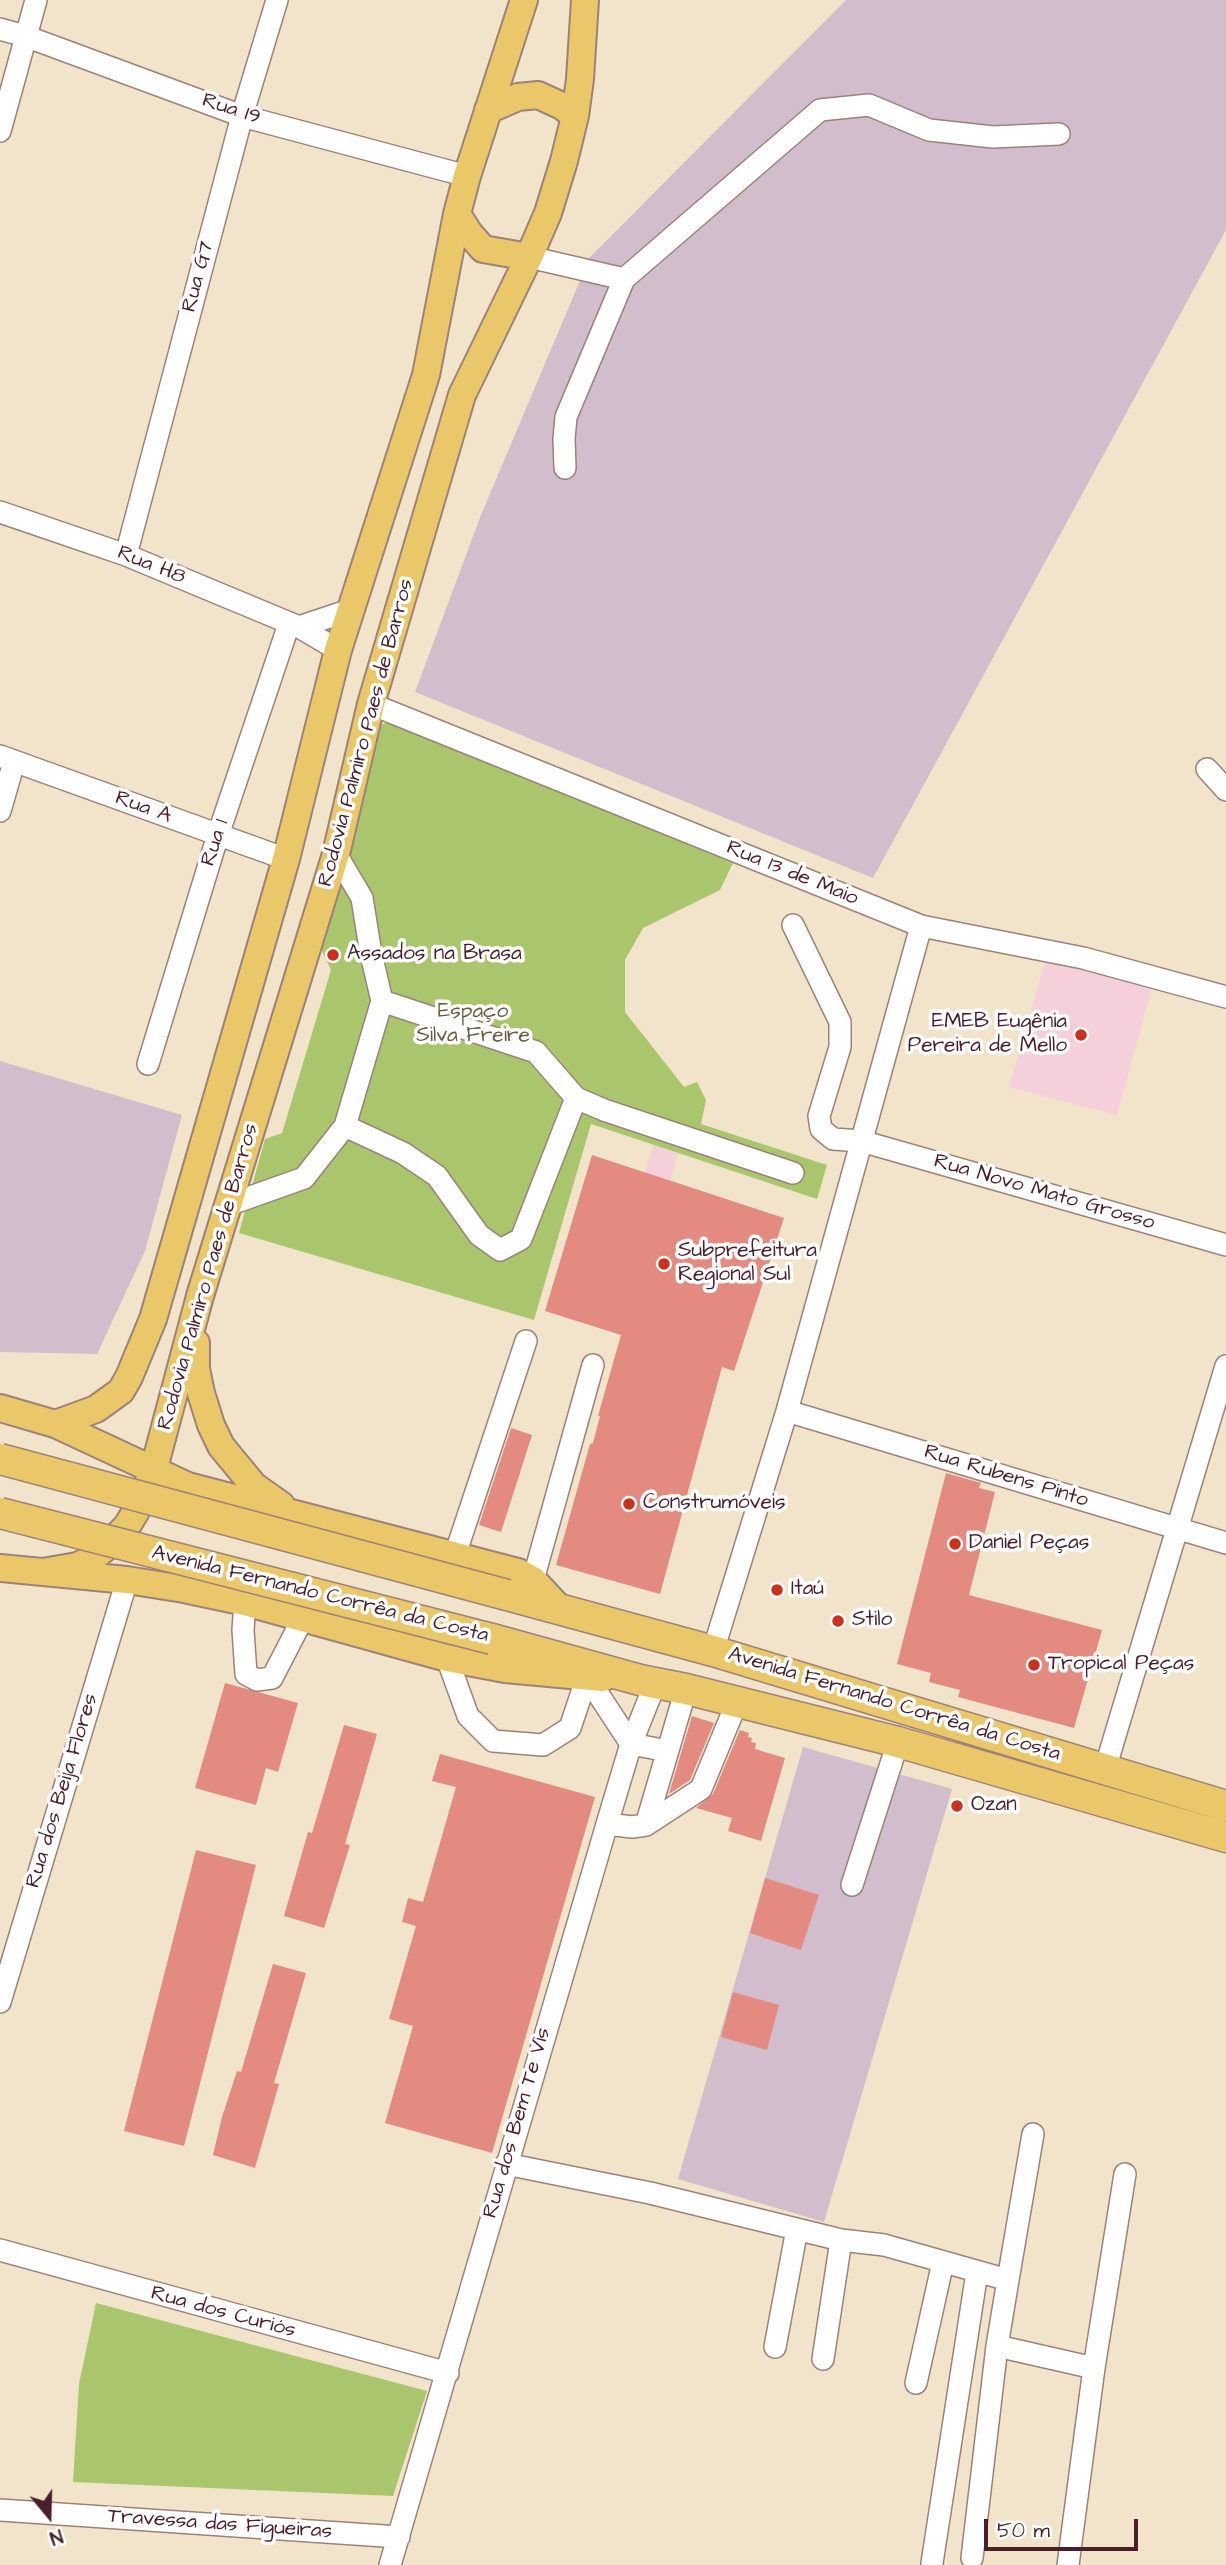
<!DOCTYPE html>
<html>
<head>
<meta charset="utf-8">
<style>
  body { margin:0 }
  #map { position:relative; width:1226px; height:2565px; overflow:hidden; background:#f1e4ca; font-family:"Architects Daughter",sans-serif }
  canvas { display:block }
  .north { position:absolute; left:14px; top:2481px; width:70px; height:70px; -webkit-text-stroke:5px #fff; paint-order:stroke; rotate:161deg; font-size:19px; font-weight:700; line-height:28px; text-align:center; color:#4a1f2b }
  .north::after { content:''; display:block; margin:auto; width:24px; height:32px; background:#4a1f2b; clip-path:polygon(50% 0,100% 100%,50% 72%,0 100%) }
  .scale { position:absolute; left:984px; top:2519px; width:154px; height:32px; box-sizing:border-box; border:4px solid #4a1f2b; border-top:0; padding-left:9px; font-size:21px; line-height:24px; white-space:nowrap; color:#4a1f2b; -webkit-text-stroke:5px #fff; paint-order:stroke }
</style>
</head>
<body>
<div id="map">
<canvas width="1226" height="2565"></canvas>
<div class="north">N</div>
<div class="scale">50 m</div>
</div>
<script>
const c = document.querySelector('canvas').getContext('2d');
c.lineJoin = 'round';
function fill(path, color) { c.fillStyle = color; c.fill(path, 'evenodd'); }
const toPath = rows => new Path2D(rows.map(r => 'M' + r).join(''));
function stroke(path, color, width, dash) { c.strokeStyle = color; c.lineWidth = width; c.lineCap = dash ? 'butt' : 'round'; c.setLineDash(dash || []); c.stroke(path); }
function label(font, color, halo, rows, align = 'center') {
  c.font = font + ' "Architects Daughter",sans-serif'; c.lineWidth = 7; c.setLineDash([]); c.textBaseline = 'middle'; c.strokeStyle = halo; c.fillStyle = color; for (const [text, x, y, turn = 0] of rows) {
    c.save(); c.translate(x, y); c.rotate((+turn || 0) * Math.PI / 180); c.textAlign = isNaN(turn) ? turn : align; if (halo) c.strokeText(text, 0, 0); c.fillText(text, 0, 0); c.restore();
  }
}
const built = toPath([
  [1046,959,1153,984,1117,1115,1009,1087],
  [653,1145,678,1153,670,1182,645,1173]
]);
const industrial = toPath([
  [846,0,1226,0,1226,230,873,878,415,692,481,515,590,257],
  [0,1061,182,1115,145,1251,97,1354,0,1352],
  [803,1747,952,1789,824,2222,678,2179]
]);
const green = toPath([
  [390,722,733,863,720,890,643,928,625,960,625,1012,684,1087,697,1082,706,1100,701,1124,827,1165,817,1199,591,1124,534,1320,239,1233,265,1139,282,1133,331,970,321,949,350,846,379,725],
  [96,2303,427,2391,393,2496,73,2482,79,2384]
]);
const building = toPath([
  [592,1155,784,1218,734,1371,722,1367,660,1594,556,1565,590,1444,593,1443,600,1416,598,1416,621,1335,545,1311],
  [511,1428,532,1435,501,1532,479,1525],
  [946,1473,981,1483,979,1488,995,1492,969,1595,1102,1630,1074,1728,958,1697,960,1690,929,1682,931,1673,897,1664],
  [225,1683,298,1703,278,1772,266,1768,256,1805,195,1788],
  [692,1716,714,1723,690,1780,669,1794],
  [344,1725,377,1734,345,1844,350,1845,324,1928,284,1916,308,1832,312,1833],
  [740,1730,749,1733,748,1737,752,1738,751,1742,756,1743,755,1749,785,1758,761,1841,728,1831,732,1818,696,1808,713,1794],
  [440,1754,595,1797,492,2153,385,2123,413,2026,389,2019,416,1926,402,1922,408,1898,423,1902,456,1787,432,1781],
  [196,1850,256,1865,184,2146,124,2131],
  [765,1878,819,1895,801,1950,750,1933],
  [273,1964,306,1973,274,2083,279,2084,255,2168,213,2155,222,2117,237,2071,241,2072],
  [733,1992,779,2005,767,2050,721,2037]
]);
const minor = toPath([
  [0,29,25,36,242,116,467,176],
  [0,131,36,0],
  [529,257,624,279,820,110,869,105,929,130,993,137,1059,134],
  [565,468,564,439,566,417,624,279],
  [0,512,126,555,299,627,338,650],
  [126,555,242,116,277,0],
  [299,627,350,610],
  [371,704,921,926,1083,958,1226,997],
  [0,756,286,859],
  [1207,769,1226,790],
  [0,811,14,762],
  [793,925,840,1022,840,1047,819,1116,821,1129,833,1139,861,1141,1226,1245],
  [382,1001,536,1052,576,1098,604,1110,793,1173],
  [148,1064,218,835,289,624],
  [345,1126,403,1153,437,1176,479,1235,500,1250,521,1239,576,1098],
  [228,1205,304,1178,345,1126,382,1001,371,954,362,898,336,854],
  [787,1411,1226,1543],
  [455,1555,526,1341],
  [533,1580,593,1365],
  [245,1602,243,1630,246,1674,257,1680,272,1678,303,1618],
  [713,1651,787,1411,921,926],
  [447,1658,468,1716,493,1741,543,1745,570,1728,587,1677],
  [587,1677,631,1744,668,1751],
  [1105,1769,1226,1366],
  [607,1824,632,1827,646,1825,701,1789,737,1702],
  [646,1825,686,1689],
  [852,1885,898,1742],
  [0,2002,127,1580],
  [506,2164,650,2193,841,2240,884,2245,1008,2280,997,2346,972,2558],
  [0,2250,448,2373],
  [1008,2280,1033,2134],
  [997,2346,1094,2368],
  [775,2347,797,2229],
  [823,2359,841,2240],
  [916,2383,943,2262],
  [0,2510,399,2537],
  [932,2563,977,2272],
  [390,2565,607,1824,631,1744,655,1684],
  [1068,2565,1094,2368,1125,2174]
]);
const major = toPath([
  [488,110,518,97,538,95,562,106,575,116],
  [457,214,469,233,483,249,529,257],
  [196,1343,196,1369,201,1393,211,1425,221,1446,254,1486,281,1505],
  [0,1408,55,1424,188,1486,518,1572,533,1580,561,1610],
  [55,1424,96,1409,121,1391,129,1377,153,1319,286,859,338,650,426,375,457,214,467,176,524,0],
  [0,1568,127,1580,184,1589,245,1602,447,1658,505,1669,603,1678],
  [43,1572,77,1566,90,1560,105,1548,127,1526,136,1511,153,1472,200,1296,336,854,371,704,462,395,529,257,548,213,564,161,575,116,580,79,585,0]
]);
const highway = toPath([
  [507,1595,713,1651,1226,1806],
  [492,1639,640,1680,686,1689,898,1742,1226,1837]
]);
const highwayBridge = toPath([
  [0,1459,507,1595],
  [0,1513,492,1639]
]);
const markers = [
  [333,955,7,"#c8321e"],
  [1081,1035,7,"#c8321e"],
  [664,1264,7,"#c8321e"],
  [629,1504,7,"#c8321e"],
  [955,1544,7,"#c8321e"],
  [777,1590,7,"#c8321e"],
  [838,1621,7,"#c8321e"],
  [1034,1665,7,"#c8321e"],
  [957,1806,7,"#c8321e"]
];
const streetNames = [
  ["Rua I9",231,110,18],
  ["Rua G7",199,277,-75],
  ["Rua H8",151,566,22],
  ["Rodovia Palmiro Paes de Barros",367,733,-75],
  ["Rua A",143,808,20],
  ["Rua 1",216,843,-72],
  ["Rua 13 de Maio",792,874,22],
  ["Rua Novo Mato Grosso",1044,1193,16],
  ["Rodovia Palmiro Paes de Barros",209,1277,-74],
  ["Rua Rubens Pinto",1006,1477,17],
  ["Avenida Fernando Corrêa da Costa",320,1595,14],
  ["Avenida Fernando Corrêa da Costa",894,1705,17],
  ["Rua dos Beija Flores",63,1791,-73],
  ["Rua dos Bem Te Vis",518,2123,-74],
  ["Rua dos Curiós",223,2313,15],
  ["Travessa das Figueiras",220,2525,4]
];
const poiNames = [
  ["Assados na Brasa",347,955],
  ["EMEB Eugênia",1067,1023,"right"],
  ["Pereira de Mello",1067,1047,"right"],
  ["Subprefeitura",678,1252],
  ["Regional Sul",678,1276],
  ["Construmóveis",643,1504],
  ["Daniel Peças",969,1544],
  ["Itaú",791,1590],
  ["Stilo",852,1621],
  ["Tropical Peças",1048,1665],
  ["Ozan",971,1806]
];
const parkNames = [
  ["Espaço",473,1013],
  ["Silva Freire",473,1037]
];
fill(built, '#f5cfd9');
fill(industrial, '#d1bdcb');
fill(green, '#a9c66d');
fill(building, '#e38b80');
stroke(minor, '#9e827a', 24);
stroke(major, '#9e827a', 30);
stroke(highway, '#9e827a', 33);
stroke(minor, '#fff', 21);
stroke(major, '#eac769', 26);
stroke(highway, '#eac769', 30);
stroke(highwayBridge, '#9e827a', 33, []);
stroke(highwayBridge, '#eac769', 30);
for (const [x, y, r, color] of markers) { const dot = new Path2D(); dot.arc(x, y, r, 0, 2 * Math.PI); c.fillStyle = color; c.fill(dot); stroke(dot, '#fff', 2.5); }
label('21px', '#4a1f2b', '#fff', streetNames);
label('21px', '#4a1f2b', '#fff', poiNames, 'left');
label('21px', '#6b5942', '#fff', parkNames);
</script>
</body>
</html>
